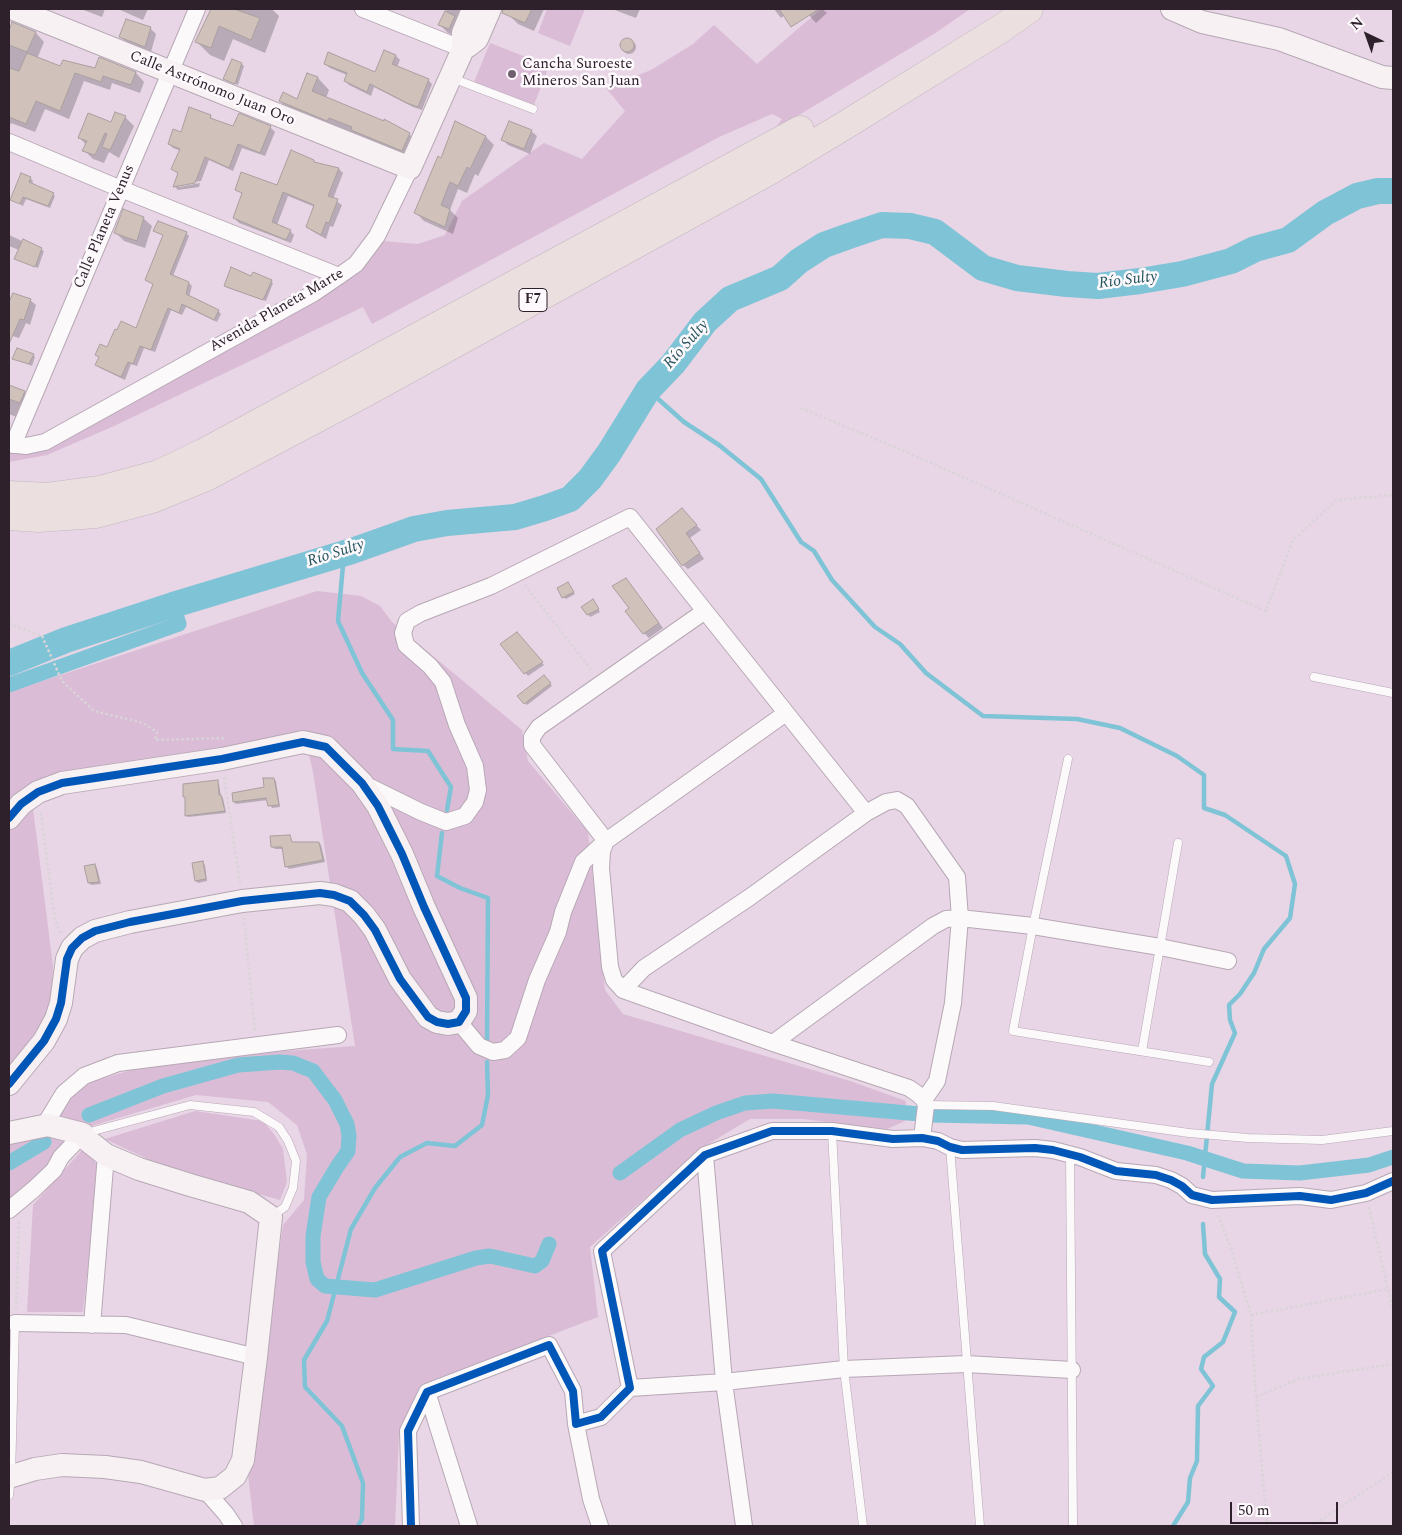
<!DOCTYPE html>
<html>
<head>
<meta charset="utf-8">
<style>
  body { margin:0 }
  #map { position:relative; width:1402px; height:1535px; overflow:hidden; background:#e8d5e5; font-family:Spectral,serif }
  canvas { display:block }
  .frame { position:absolute; inset:0; border:10px solid #2e212c; pointer-events:none }
  .north { position:absolute; left:1342px; top:10px; width:50px; height:50px; -webkit-text-stroke:4px #fdf9fc; paint-order:stroke; rotate:318deg; font-size:14px; font-weight:700; line-height:20px; text-align:center; color:#2e212c }
  .north::after { content:''; display:block; margin:auto; width:18px; height:22px; background:#2e212c; clip-path:polygon(50% 0,100% 100%,50% 72%,0 100%) }
  .scale { position:absolute; left:1230px; top:1502px; width:108px; height:22px; box-sizing:border-box; border:2px solid #2e212c; border-top:0; padding-left:6px; font-size:15px; line-height:18px; white-space:nowrap; color:#2e212c; -webkit-text-stroke:4px #fdf9fc; paint-order:stroke }
</style>
</head>
<body>
<div id="map">
<canvas width="1402" height="1535"></canvas>
<div class="frame"></div>
<div class="north">N</div>
<div class="scale">50 m</div>
</div>
<script>
const c = document.querySelector('canvas').getContext('2d');
c.lineJoin = 'round';
function fill(path, color) { c.fillStyle = color; c.fill(path, 'evenodd'); }
const toPath = rows => new Path2D(rows.map(r => 'M' + r).join(''));
function stroke(path, color, width, dash) { c.strokeStyle = color; c.lineWidth = width; c.lineCap = dash ? 'butt' : 'round'; c.setLineDash(dash || []); c.stroke(path); }
function label(font, color, halo, rows, align = 'center') {
  c.font = font + ' Spectral,serif'; c.lineWidth = 5; c.setLineDash([]); c.textBaseline = 'middle'; c.strokeStyle = halo; c.fillStyle = color; for (const [text, x, y, turn = 0] of rows) {
    c.save(); c.translate(x, y); c.rotate((+turn || 0) * Math.PI / 180); c.textAlign = isNaN(turn) ? turn : align; if (halo) c.strokeText(text, 0, 0); c.fillText(text, 0, 0); c.restore();
  }
}
const green = toPath([
  [547,9,585,9,570,46,538,33],
  [821,9,970,9,937,32,774,130,782,119,772,114,719,137,372,324,363,307,114,426,47,455,9,462,9,452,18,454,42,448,364,262,383,241,418,244,445,235,462,201,544,143,582,159,625,111,606,88,651,70,693,44,714,25,757,64],
  [490,43,549,66,534,105,474,82],
  [317,591,361,596,380,606,392,622,522,730,528,761,588,832,605,990,623,1014,850,1081,906,1101,905,1121,887,1129,802,1119,750,1119,700,1149,590,1247,598,1317,421,1385,399,1434,395,1526,254,1526,248,1474,283,1225,304,1200,307,1154,297,1125,268,1102,196,1095,88,1127,58,1122,62,1104,91,1082,138,1068,257,1053,355,1046,313,772,304,733,30,785,53,966,52,1005,43,1031,9,1070,9,692],
  [195,1111,263,1121,274,1134,283,1149,287,1182,280,1200,169,1169,105,1139],
  [41,1135,70,1136,46,1168,9,1200,9,1140],
  [83,1149,99,1167,83,1312,27,1312,33,1205]
]);
const shadow = toPath([
  [81,9,105,9,102,17],
  [118,9,148,9,143,20],
  [212,9,272,9,279,16,265,53,233,39,224,61,210,55,196,41],
  [447,9,471,9,457,36,448,33,440,25],
  [513,9,544,9,534,31,518,24,510,16],
  [612,9,640,9,636,18],
  [774,9,788,9,790,11,781,18],
  [805,9,822,9,827,13,816,23,804,10],
  [13,24,36,33,44,42,37,59,61,68,96,70,100,59,136,73,144,82,140,93,112,83,110,90,84,81,69,119,45,109,35,132,11,123,9,128,9,35],
  [150,28,156,34,151,52,126,43,121,37],
  '622 47a7 7 0 1 1 14 0a7 7 0 1 1-14 0Z',
  [396,56,400,60,397,67,428,80,432,84,422,110,413,107,374,87,371,96,349,85,345,81,347,75,330,68,325,64,375,74],
  [242,64,244,66,238,85,227,81,225,79],
  [308,74,318,78,329,90,326,98,409,134,421,146,414,161,292,113,280,101,298,101],
  [239,115,271,128,275,132,265,156,242,148,233,171,209,160,201,181,179,184,179,187,200,183,199,187,178,190,174,186,179,174,173,169,181,151,173,148,169,144,210,116,215,121,234,128],
  [125,117,134,126,119,158,109,152,104,163,93,159,84,150,86,145,80,138],
  [456,123,486,137,494,145,478,176,475,174,467,193,458,189,450,210,458,218,453,234,424,221,416,213,441,159],
  [531,131,537,136,530,154,508,145,502,139],
  [314,161,316,164,339,169,343,173,333,199,342,205,333,227,330,226,326,239,312,231,307,227,315,207,288,196,277,225,290,231,294,235,291,243,239,223,234,218,243,195,236,189,277,186],
  [21,175,30,178,33,181,32,184,55,196,50,208,26,199,23,206,12,200],
  [143,218,152,226,145,248,124,241,116,233],
  [154,231,186,233,189,236,173,276,189,283,192,286,189,297,218,311,221,314,217,322,186,307,182,315,171,310,155,352,144,348,137,366,131,364,125,380,100,368,97,365,100,358,97,355,137,330,154,285,147,280,164,236],
  [9,235,44,251,38,268,15,258,19,250,9,246],
  [252,278,271,281,273,283,266,301,228,288,225,286],
  [13,295,30,300,36,305,30,325,26,323,19,338,9,335,9,308],
  [33,355,35,357,32,366,14,358],
  [9,386,24,392,28,396,19,418,9,414],
  [686,514,701,530,690,538,704,559,688,569,683,565],
  [568,584,575,594,566,599,563,597],
  [630,584,663,628,649,638,644,633,631,609],
  [595,603,600,612,590,617,583,607],
  [516,634,544,665,528,676,502,644],
  [547,679,552,686,527,705,519,696],
  [274,779,276,781,280,807,272,808,268,800,236,804,234,802,266,788],
  [217,782,219,784,221,796,223,798,226,813,188,817,186,815,187,799,184,797],
  [290,837,293,843,319,843,321,845,325,862,289,869,287,867,284,849,275,849,272,847],
  [202,863,205,865,207,881,198,883,196,881],
  [95,865,97,868,101,884,91,885,89,883]
]);
const stream = toPath([
  [1378,191,1393,180],
  [648,390,684,422,719,445,761,479,801,542,814,551,832,580,875,627,900,644,926,673,983,716,1077,719,1120,728,1177,756,1204,775,1204,808,1225,815,1286,856,1295,884,1290,918,1264,949,1254,973,1240,994,1229,1005,1230,1020,1235,1033,1212,1084,1203,1177],
  [344,554,338,621,362,673,393,720,393,749,428,751,451,787,447,810],
  [442,833,437,876,460,888,488,898,487,1044],
  [358,1526,362,1519,363,1483,342,1426,305,1387,304,1360,327,1321,351,1229,375,1188,400,1157,427,1143,455,1146,482,1125,488,1095,487,1062],
  [1173,1526,1188,1502,1190,1478,1197,1461,1198,1406,1213,1386,1201,1369,1204,1357,1223,1342,1235,1312,1219,1297,1220,1279,1205,1254,1203,1224]
]);
const canal = toPath([
  [9,685,179,624,173,605],
  [89,1115,163,1086,238,1065,280,1062,293,1063,313,1071,335,1100,347,1124,349,1136,348,1151,337,1167,319,1197,313,1236,313,1262,317,1279,325,1286,375,1290,476,1258,490,1256,535,1266,542,1261,549,1244],
  [9,1163,44,1142],
  [620,1173,680,1130,716,1113,745,1103,773,1101,931,1115,1028,1117,1187,1153,1243,1171,1300,1173,1369,1165,1393,1157]
]);
const river = toPath([
  [9,663,66,640,173,605,352,551,414,529,447,523,515,517,545,508,570,499,590,479,609,453,648,390,673,364,705,322,730,299,780,278,799,261,824,245,849,236,882,225,910,226,935,232,983,268,1017,278,1067,284,1098,286,1140,281,1182,274,1231,261,1255,249,1288,240,1325,213,1357,196,1378,191,1393,191]
]);
const building = toPath([
  [211,9,234,9,260,18,251,40,219,26,211,48,195,42,211,9],
  [503,9,532,9,525,23,502,13,503,9],
  [779,9,819,9,791,27,779,9],
  [445,11,455,16,449,29,438,25,445,11],
  [126,19,151,27,145,47,119,37,126,19],
  [12,22,36,32,27,52,9,45,9,31,12,22],
  '620 45a7 7 0 1 1 14 0a7 7 0 1 1-14 0Z',
  [384,50,396,55,392,64,429,79,418,107,407,103,370,84,367,92,344,81,347,73,324,64,328,52,375,72,384,50],
  [27,53,60,66,63,60,95,68,99,57,136,72,131,85,103,76,101,82,75,73,60,111,36,101,26,124,9,117,9,68,19,71,27,53],
  [232,59,242,63,235,84,223,79,232,59],
  [307,73,318,77,312,91,384,121,384,119,410,133,402,151,351,130,352,127,329,118,327,121,279,101,283,92,297,99,307,73],
  [189,107,211,115,210,118,233,126,239,113,271,126,260,153,238,144,229,168,205,157,195,183,173,187,178,173,171,169,180,149,168,144,173,129,181,132,189,107],
  [115,112,126,116,110,150,102,147,107,134,105,133,95,155,82,151,87,141,78,138,88,113,111,122,115,112],
  [455,121,486,136,470,169,467,167,458,186,450,182,441,205,450,209,445,227,414,213,438,156,441,158,455,121],
  [509,121,532,130,524,149,501,140,509,121],
  [291,150,314,160,314,162,339,168,328,196,338,199,329,223,326,222,321,235,306,227,314,205,283,192,272,222,291,230,286,240,233,218,242,193,235,190,241,172,277,185,291,150],
  [21,173,31,177,29,182,54,193,48,206,23,197,20,204,10,200,21,173],
  [123,209,144,217,137,241,114,233,123,209],
  [158,221,187,232,170,274,189,282,186,294,219,310,214,320,182,304,179,313,168,308,151,350,140,346,133,364,128,362,121,377,95,365,99,357,95,355,100,344,107,347,115,329,117,330,121,321,136,328,153,284,145,280,163,235,153,231,158,221],
  [23,239,42,248,35,267,14,259,23,239],
  [231,267,251,276,253,272,272,280,263,300,224,286,231,267],
  [13,293,31,299,24,320,20,319,9,344,9,302,13,293],
  [17,348,34,354,29,364,12,359,17,348],
  [9,385,25,391,20,403,9,399,9,385],
  [682,508,697,525,686,533,700,553,682,566,656,529,682,508],
  [626,578,659,623,643,634,625,611,629,608,612,586,626,578],
  [568,582,574,592,562,598,557,588,568,582],
  [593,599,599,609,587,615,581,607,593,599],
  [517,632,543,662,524,674,500,644,517,632],
  [544,675,551,683,524,704,517,696,544,675],
  [263,778,274,778,279,805,268,806,266,798,233,802,232,793,264,787,263,778],
  [218,780,219,795,221,795,225,811,185,816,185,797,183,797,183,784,218,780],
  [290,835,292,842,319,842,323,860,285,867,282,847,271,847,270,836,290,835],
  [203,861,206,879,195,881,192,863,203,861],
  [95,864,99,882,88,883,84,866,95,864]
]);
const path = toPath([
  [801,408,904,451,1266,611,1293,540,1337,500,1393,495],
  [525,585,592,671],
  [9,624,42,636,62,681,94,711,143,723,157,732,155,740,226,738],
  [224,777,240,883],
  [41,813,55,921,61,933],
  [244,918,255,1032],
  [1369,1207,1393,1311],
  [1218,1215,1231,1248,1251,1315,1256,1397,1267,1526],
  [16,1309,19,1222],
  [1251,1315,1388,1289],
  [1256,1397,1298,1379,1393,1364],
  [1312,1526,1393,1472]
]);
const lane = toPath([
  [452,78,533,109],
  [1314,677,1393,693],
  [1068,759,1033,926,1013,1031,1209,1062],
  [1142,1051,1178,843],
  [926,1105,993,1106,1189,1133,1248,1138,1322,1140,1393,1131],
  [832,1131,844,1369,863,1526],
  [86,1133,190,1105,254,1112,279,1127,288,1141,296,1161,293,1188,285,1207,272,1216],
  [950,1147,980,1526],
  [1070,1155,1073,1526],
  [9,1495,11,1476,15,1323]
]);
const street = toPath([
  [363,9,463,49],
  [9,142,121,189,339,276],
  [9,444,26,446,45,442,314,293,339,276,356,264,377,236,410,168],
  [13,445,197,9],
  [364,784,421,812,446,822,465,816,475,802,478,790,475,766,457,725,443,682,430,666,406,645,403,633,407,621,421,613,491,586,630,517,866,813],
  [606,841,602,851,601,868,610,967,614,980,623,990,773,1043,909,1088,919,1095,924,1100,926,1105,922,1138],
  [606,841,532,745,532,737,539,727,705,611],
  [623,990,644,968,750,897,866,813,886,802,897,800,907,806,957,877,960,918,953,1003,937,1081,924,1100],
  [459,1022,479,1046,493,1052,505,1050,518,1038,537,980,558,932,563,912,583,862,606,841,786,713],
  [773,1043,933,926,946,919,960,918,1033,926,1160,947,1228,961],
  [44,1126,64,1093,84,1076,118,1063,338,1035],
  [705,1155,724,1382,744,1526],
  [9,1210,34,1189,54,1170,61,1157,83,1134],
  [15,1323,126,1325,256,1357],
  [92,1325,106,1155],
  [630,1388,724,1382,844,1369,966,1364,1072,1370],
  [427,1392,469,1526],
  [576,1424,591,1499,600,1526],
  [205,1490,226,1514,234,1526],
  [411,1526,408,1431,427,1392,549,1345,573,1391,576,1424,601,1417,630,1388,602,1251,705,1155,772,1131,832,1131,893,1139,922,1138,938,1141,950,1147,962,1150,1035,1148,1053,1150,1080,1157,1116,1171,1156,1175,1171,1180,1182,1186,1192,1195,1212,1200,1300,1196,1331,1200,1366,1193,1393,1181]
]);
const secondary = toPath([
  [14,9,410,168,463,49,463,33,473,9],
  [1172,9,1202,22,1279,39,1382,77,1393,78],
  [468,46,477,39,490,9],
  [9,818,21,804,38,792,62,783,222,759,303,742,326,747,362,783,378,806,402,854,424,907,466,998,466,1011,459,1022,448,1024,437,1022,428,1017,400,979,375,930,364,915,350,901,334,895,320,893,242,901,130,922,95,931,82,938,72,948,67,959,61,1003,56,1019,44,1041,9,1084],
  [9,1133,48,1125,83,1134,87,1140,106,1155,139,1169,190,1185,249,1202,271,1217,256,1357,243,1460,235,1476,220,1488,205,1490,141,1472,105,1467,62,1465,35,1469,9,1477]
]);
const highway = toPath([
  [9,495,47,497,100,490,159,474,203,453,800,130],
  [9,516,38,518,96,514,152,499,208,476,363,394,769,171,847,124,1002,28,1029,9]
]);
const cycleway = toPath([
  [9,818,21,804,38,792,62,783,222,759,303,742,326,747,362,783,378,806,402,854,424,907,466,998,466,1011,459,1022,448,1024,437,1022,428,1017,400,979,375,930,364,915,350,901,334,895,320,893,242,901,130,922,95,931,82,938,72,948,67,959,61,1003,56,1019,44,1041,9,1084],
  [411,1526,408,1431,427,1392,549,1345,573,1391,576,1424,601,1417,630,1388,602,1251,705,1155,772,1131,832,1131,893,1139,922,1138,938,1141,950,1147,962,1150,1035,1148,1053,1150,1080,1157,1116,1171,1156,1175,1171,1180,1182,1186,1192,1195,1212,1200,1300,1196,1331,1200,1366,1193,1393,1181]
]);
const markers = [
  [512,74,5,"#6f606d"]
];
const shields = [
  [533,300,28]
];
const shieldNames = [
  ["F7",533,300]
];
const poiNames = [
  ["Cancha Suroeste",522,65],
  ["Mineros San Juan",522,82]
];
const streetNames = [
  ["Calle Astrónomo Juan Oro",212,89,22],
  ["Calle Planeta Venus",105,227,-67],
  ["Avenida Planeta Marte",277,311,-30]
];
const waterNames = [
  ["Río Sulty",1128,281,-7],
  ["Río Sulty",687,345,-49],
  ["Río Sulty",336,554,-18]
];
fill(green, '#dabcd6');
fill(shadow, '#0003');
stroke(stream, '#7ec4d6', 4.5);
stroke(canal, '#7ec4d6', 15);
stroke(river, '#7ec4d6', 26);
fill(building, '#d0c2ba');
stroke(building, '#a99f9f', 1);
stroke(lane, '#b7a8b5', 9);
stroke(street, '#b7a8b5', 18);
stroke(secondary, '#b7a8b5', 24);
stroke(highway, '#c1b7bf', 29);
stroke(path, '#dad4d9', 2.5, [2.5, 2.5]);
stroke(lane, '#fcf9fb', 8);
stroke(street, '#fcf9fb', 16);
stroke(secondary, '#f7f1f3', 22);
stroke(highway, '#ecdfe0', 28);
stroke(cycleway, '#0057b8', 8);
for (const [x, y, r, color] of markers) { const dot = new Path2D(); dot.arc(x, y, r, 0, 2 * Math.PI); c.fillStyle = color; c.fill(dot); stroke(dot, '#fdf9fc', 2); }
for (const [x, y, w] of shields) { const box = new Path2D(); box.roundRect(x - w / 2, y - 11.5, w, 23, 4); c.fillStyle = '#fdf9fc'; c.fill(box); stroke(box, '#2e212c', 1); }
label('bold 14px', '#2e212c', null, shieldNames);
label('15px', '#2e212c', '#fdf9fc', poiNames, 'left');
label('15px', '#2e212c', '#fdf9fc', streetNames);
label('italic 16px', '#27565f', '#fdf9fc', waterNames);
</script>
</body>
</html>
